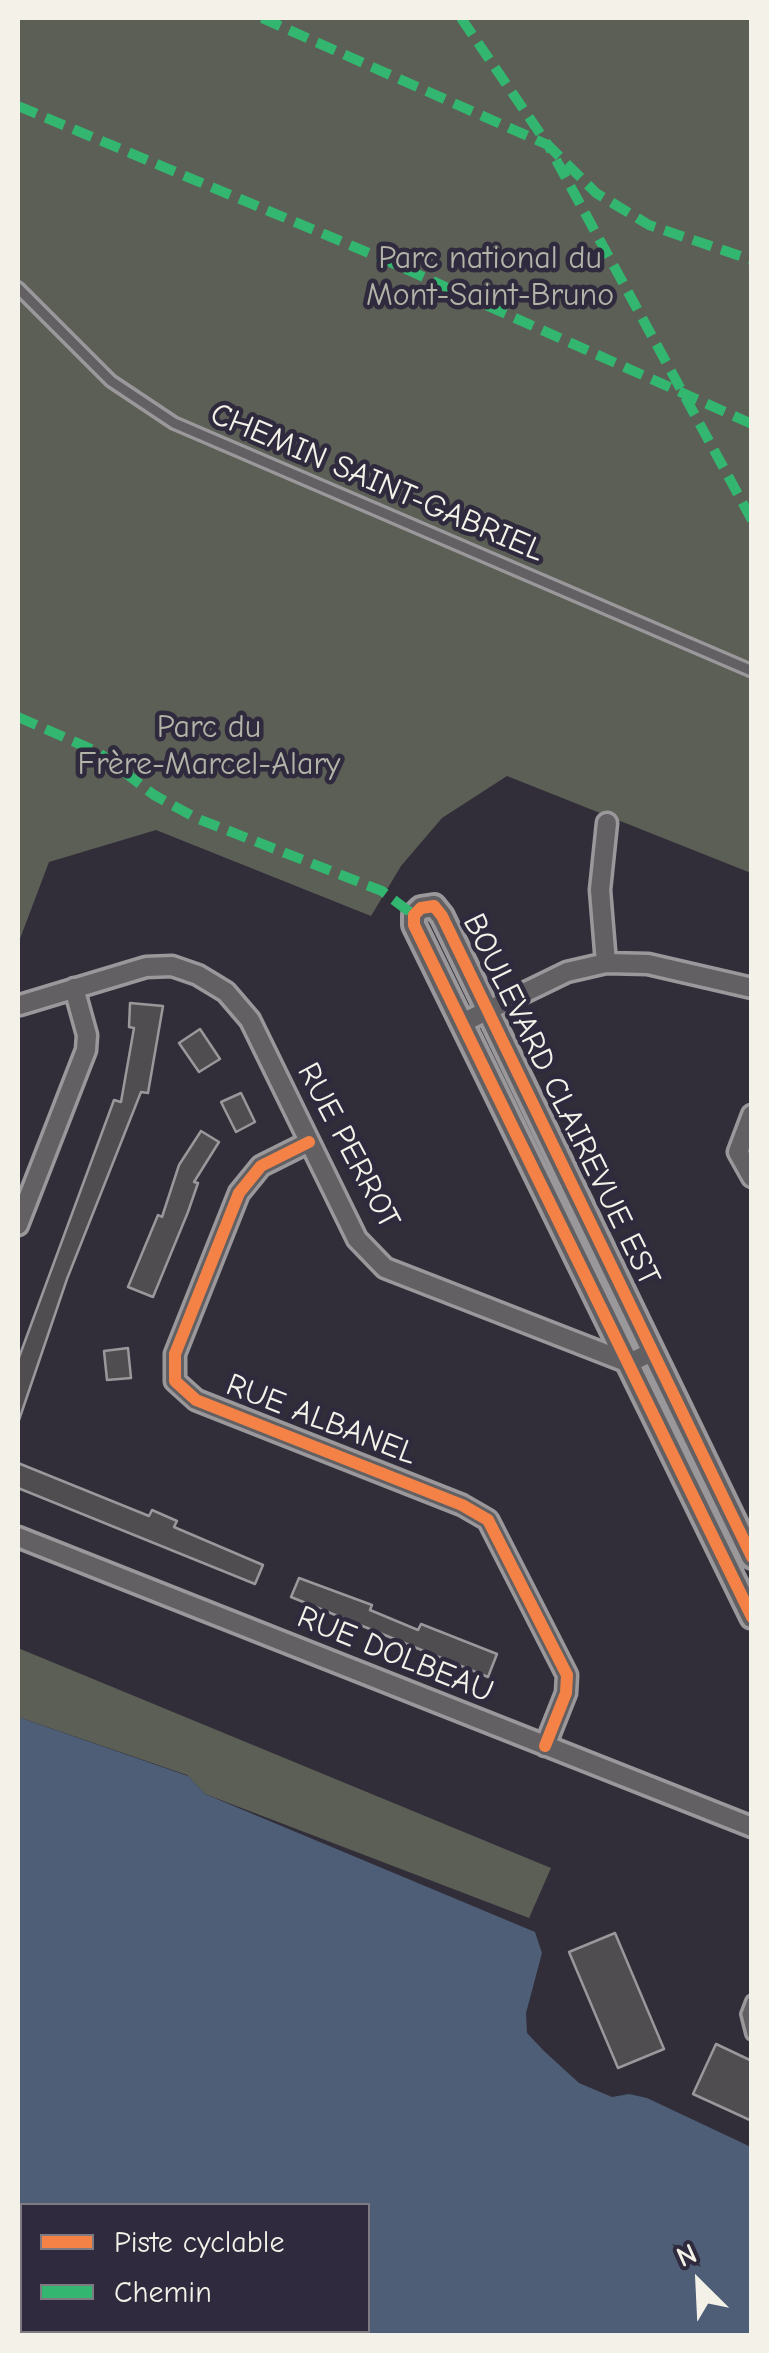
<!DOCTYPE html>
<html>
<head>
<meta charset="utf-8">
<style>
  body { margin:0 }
  #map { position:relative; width:769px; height:2353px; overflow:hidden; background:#312e39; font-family:"Comic Neue",sans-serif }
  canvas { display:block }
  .frame { position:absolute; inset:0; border:20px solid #f4f1e8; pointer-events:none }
  .legend { position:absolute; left:20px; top:2203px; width:350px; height:130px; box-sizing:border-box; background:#2f2a3d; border:2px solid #7e7a81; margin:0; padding:12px 18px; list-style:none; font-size:30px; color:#f4f1e8 }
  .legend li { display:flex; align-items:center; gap:20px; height:50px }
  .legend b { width:50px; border:2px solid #7e7a81 }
  .north { position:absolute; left:649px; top:2233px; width:100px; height:100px; -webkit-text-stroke:8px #2f2a3d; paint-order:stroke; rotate:336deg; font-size:28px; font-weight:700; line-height:40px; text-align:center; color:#f4f1e8 }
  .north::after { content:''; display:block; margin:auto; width:35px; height:45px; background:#f4f1e8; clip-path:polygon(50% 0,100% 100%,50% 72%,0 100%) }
</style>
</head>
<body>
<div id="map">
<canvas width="769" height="2353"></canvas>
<div class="frame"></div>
<ul class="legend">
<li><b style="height:12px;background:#f48246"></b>Piste cyclable</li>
<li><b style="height:12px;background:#33b770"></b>Chemin</li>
</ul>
<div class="north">N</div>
</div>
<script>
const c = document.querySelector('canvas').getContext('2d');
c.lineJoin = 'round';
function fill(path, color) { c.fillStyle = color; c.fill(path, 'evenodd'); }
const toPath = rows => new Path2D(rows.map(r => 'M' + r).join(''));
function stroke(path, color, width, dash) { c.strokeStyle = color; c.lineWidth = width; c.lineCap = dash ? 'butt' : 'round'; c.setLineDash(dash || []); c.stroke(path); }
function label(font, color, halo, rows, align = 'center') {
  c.font = font + ' "Comic Neue",sans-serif'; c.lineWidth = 9; c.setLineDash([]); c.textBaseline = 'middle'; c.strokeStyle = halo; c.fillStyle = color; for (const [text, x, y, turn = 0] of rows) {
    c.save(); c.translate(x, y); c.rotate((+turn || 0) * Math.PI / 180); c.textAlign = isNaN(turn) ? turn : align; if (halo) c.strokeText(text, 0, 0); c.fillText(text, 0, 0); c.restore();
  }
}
const green = toPath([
  [18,18,751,18,751,873,507,776,442,818,401,866,371,916,156,830,49,862,18,944],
  [18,1648,551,1868,529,1918,205,1794,187,1775,18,1717]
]);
const water = toPath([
  [18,1717,188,1776,205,1794,535,1932,542,1953,526,2013,527,2033,544,2051,579,2083,612,2097,629,2094,647,2098,751,2147,752,2330,747,2335,18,2335],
  [22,2206,368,2206,368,2330,22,2330]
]);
const building = toPath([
  [130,1003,163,1006,148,1093,141,1092,67,1279,18,1423,18,1360,114,1100,121,1102,134,1028,129,1027,130,1003],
  [200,1029,220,1059,199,1072,179,1043,200,1029],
  [241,1093,255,1122,236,1132,221,1102,241,1093],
  [201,1131,219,1142,194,1182,198,1183,188,1212,153,1297,128,1287,158,1215,162,1217,179,1165,201,1131],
  [128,1348,131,1378,107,1380,104,1351,128,1348],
  [18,1463,149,1516,152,1510,177,1521,174,1527,263,1565,255,1584,18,1488,18,1463],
  [299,1578,372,1605,370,1610,418,1630,421,1624,497,1654,488,1677,291,1597,299,1578],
  [615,1933,664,2049,618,2068,569,1952,615,1933],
  [716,2044,752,2061,752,2121,693,2094,716,2044]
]);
const service = toPath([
  [18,288,111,381,174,423,752,671],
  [752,2001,747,2014,752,2034]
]);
const minor = toPath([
  [606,963,600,890,607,823],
  [20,1005,146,967,172,966,198,975,226,992,250,1020,357,1239,385,1268,629,1363,652,1352],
  [464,1022,567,972,606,963,648,964,752,988],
  [752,1115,738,1152,752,1177],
  [309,1142,261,1166,239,1193,175,1354,175,1381,196,1400,462,1505,488,1520,567,1675,566,1693,545,1746],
  [18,1225,86,1050,87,1035,74,988],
  [18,1537,752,1827]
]);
const tertiary = toPath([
  [752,1557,442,916,434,906,421,908,414,915,414,925,752,1617]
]);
const quiet = toPath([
  [262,18,548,145,752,520],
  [461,18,548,145,596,193,649,225,752,260],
  [18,106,381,258,752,424],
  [18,717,98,752,154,795,196,818,382,891,414,915]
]);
const cycleway = toPath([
  [309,1142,261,1166,239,1193,175,1354,175,1381,196,1400,462,1505,488,1520,567,1675,566,1693,545,1746],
  [752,1557,442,916,434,906,421,908,414,915,414,925,752,1617]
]);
const parkNames = [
  ["Parc national du",490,259],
  ["Mont-Saint-Bruno",490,296],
  ["Parc du",209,728],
  ["Frère-Marcel-Alary",209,765]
];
const streetNames = [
  ["CHEMIN SAINT-GABRIEL",377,483,23],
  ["BOULEVARD CLAIREVUE EST",561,1100,64],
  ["RUE PERROT",348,1146,62],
  ["RUE ALBANEL",321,1420,21],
  ["RUE DOLBEAU",395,1655,22]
];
fill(green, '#5c5f55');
fill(water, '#4e5e76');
fill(building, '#504d51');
stroke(building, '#9a989b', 2.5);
stroke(service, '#9a989b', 16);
stroke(minor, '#9a989b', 25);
stroke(tertiary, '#9a989b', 28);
stroke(service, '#626063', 9);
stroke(minor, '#626063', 18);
stroke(tertiary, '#626063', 20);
stroke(quiet, '#33b770', 10, [20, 10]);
stroke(cycleway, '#f48246', 12);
label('32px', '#b3b3a8', '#2f2a3d', parkNames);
label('32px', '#f4f1e8', '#2f2a3d', streetNames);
</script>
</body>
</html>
